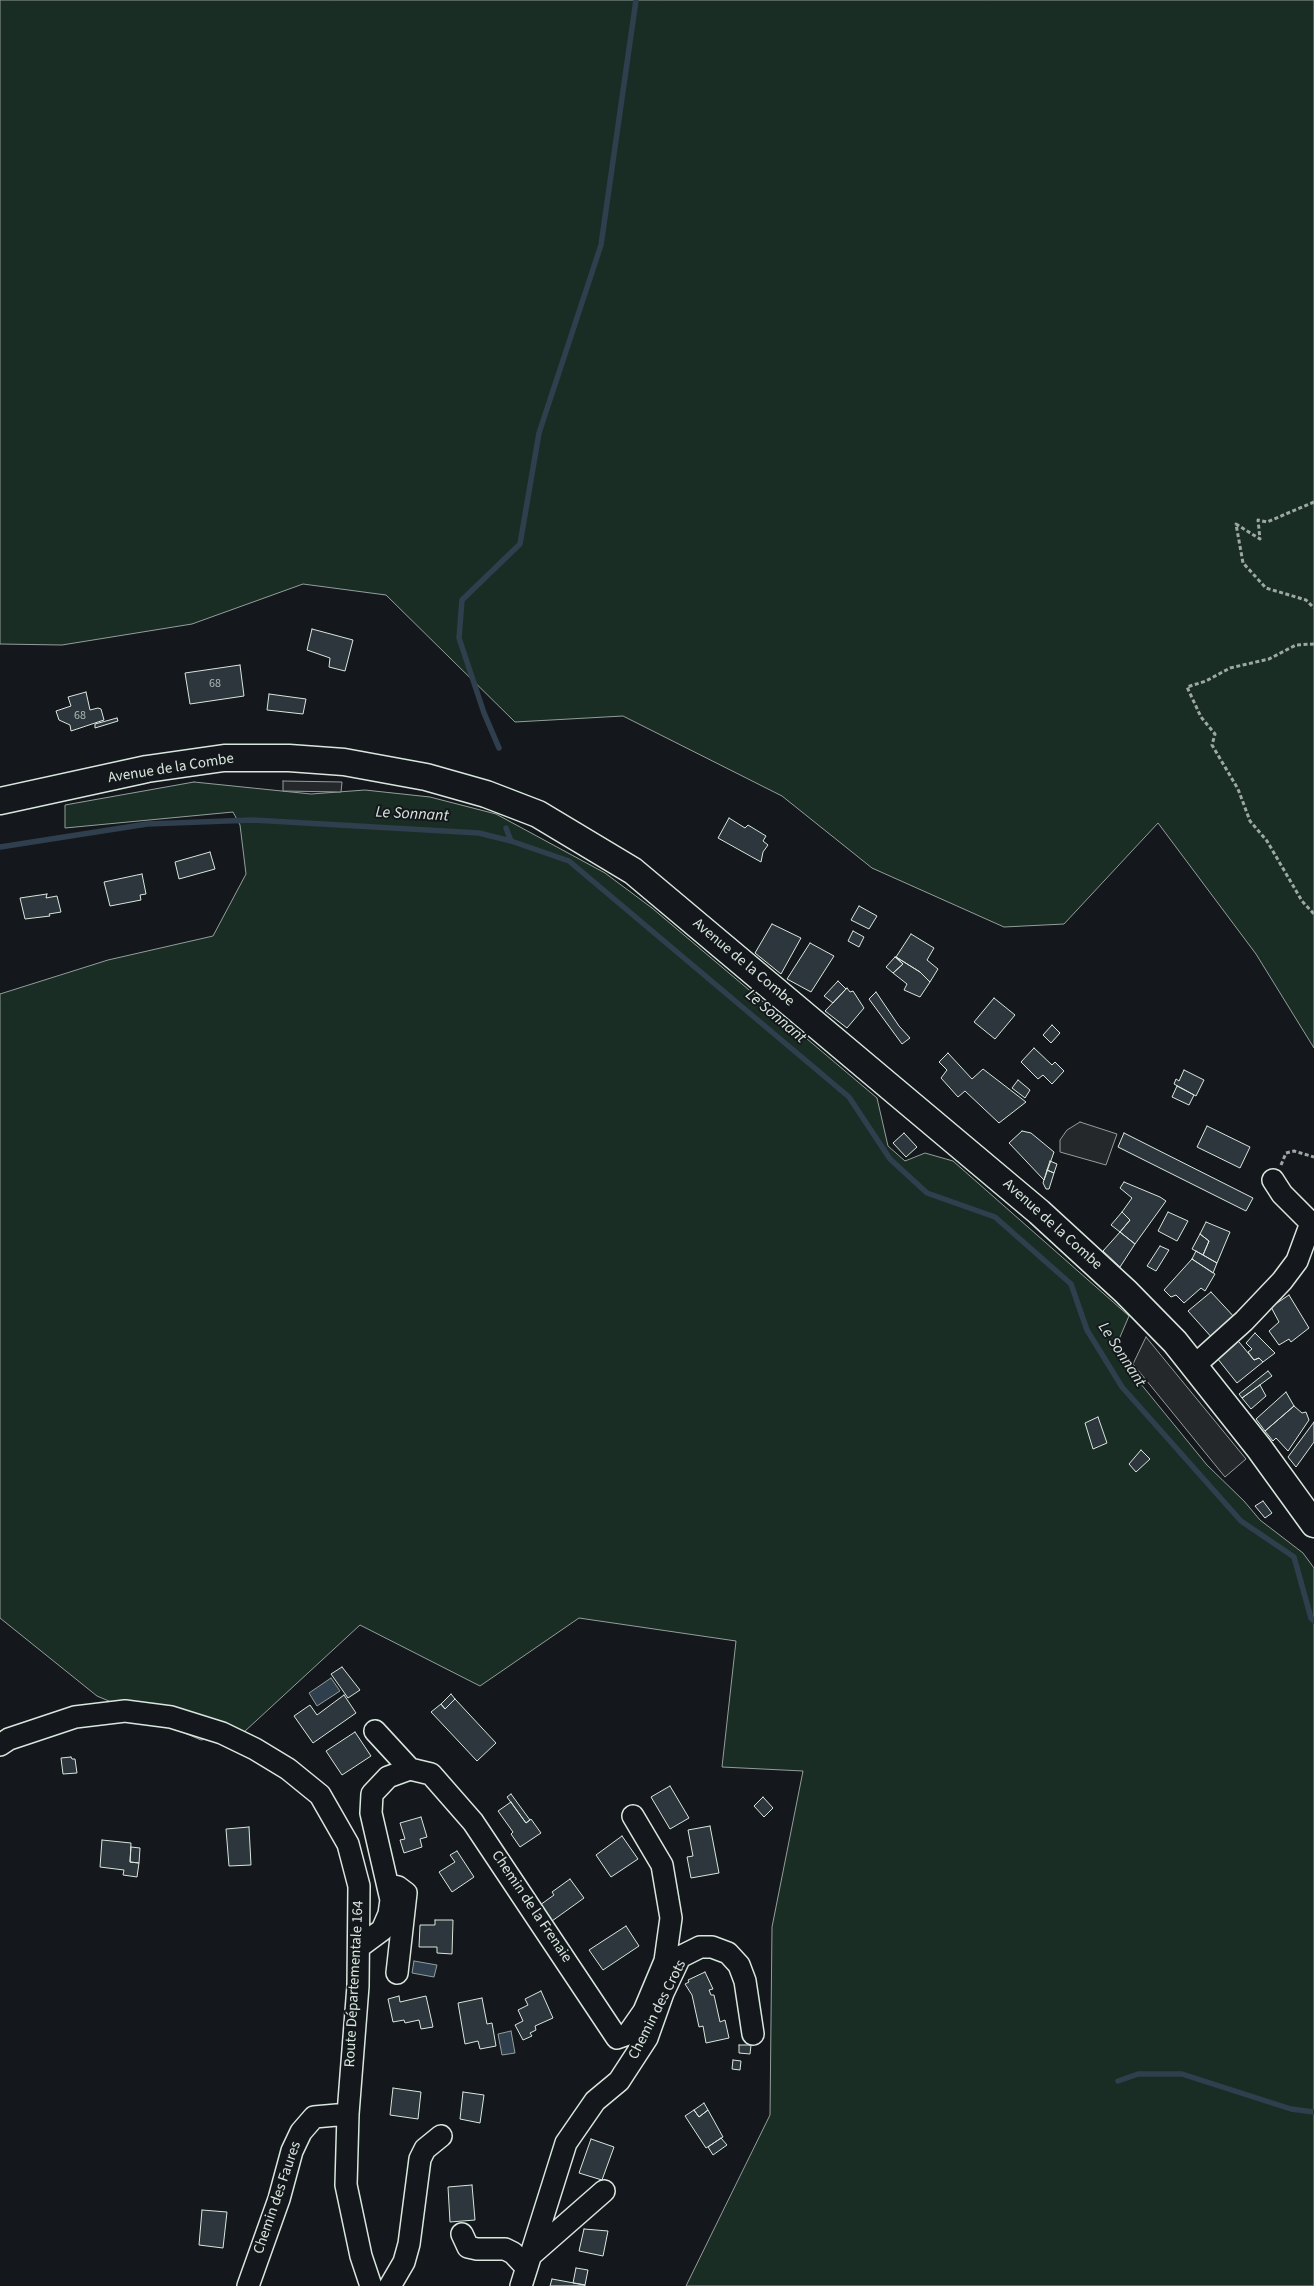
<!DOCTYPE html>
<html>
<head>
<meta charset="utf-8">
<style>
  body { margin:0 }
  canvas { display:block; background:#14181c }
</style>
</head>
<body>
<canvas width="1314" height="2286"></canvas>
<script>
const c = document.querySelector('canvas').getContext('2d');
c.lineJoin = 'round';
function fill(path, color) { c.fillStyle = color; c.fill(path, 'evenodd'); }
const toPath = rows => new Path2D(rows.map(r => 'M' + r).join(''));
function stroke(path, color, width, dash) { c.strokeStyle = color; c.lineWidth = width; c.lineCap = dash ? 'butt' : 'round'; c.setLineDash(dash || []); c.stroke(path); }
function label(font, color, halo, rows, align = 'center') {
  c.font = font + ' "Source Sans 3",sans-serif'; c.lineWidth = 4; c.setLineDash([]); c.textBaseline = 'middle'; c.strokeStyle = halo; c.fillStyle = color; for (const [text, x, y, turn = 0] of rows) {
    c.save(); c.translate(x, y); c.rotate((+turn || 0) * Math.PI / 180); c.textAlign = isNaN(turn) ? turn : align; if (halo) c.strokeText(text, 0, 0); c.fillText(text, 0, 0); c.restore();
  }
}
const green = toPath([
  [0,0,1314,0,1314,1048,1256,954,1158,823,1064,924,1004,927,872,868,782,796,623,716,515,722,386,595,303,584,192,624,62,645,0,644,0,0],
  [194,782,311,794,365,790,430,797,496,814,605,873,652,908,877,1098,888,1146,905,1161,925,1153,953,1161,1129,1316,1114,1351,1207,1465,1244,1501,1260,1520,1303,1553,1314,1568,1314,2286,686,2286,770,2115,772,1927,803,1771,722,1767,736,1641,579,1618,480,1686,360,1625,244,1732,201,1740,97,1696,0,1618,0,994,108,960,213,936,246,874,240,825,233,812,65,828,65,805,194,782]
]);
const parking = toPath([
  [283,781,342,782,341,792,283,791,283,781],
  [1080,1122,1117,1134,1106,1165,1060,1152,1060,1140,1067,1130,1080,1122],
  [1146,1337,1246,1459,1225,1477,1133,1364,1146,1337]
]);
const water = toPath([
  [331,1678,340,1691,317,1706,309,1693,331,1678],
  [414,1961,437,1965,434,1977,412,1973,414,1961],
  [511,2031,515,2053,502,2055,498,2034,511,2031]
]);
const stream = toPath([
  [499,748,484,713,459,638,462,600,520,544,539,433,601,245,636,0],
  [506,828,511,841],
  [0,847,147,824,253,820,479,833,511,841,569,861,849,1097,890,1159,927,1193,995,1217,1071,1284,1087,1330,1122,1387,1241,1521,1294,1557,1311,1618,1314,1621],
  [1118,2081,1138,2074,1182,2074,1291,2109,1314,2112]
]);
const building = toPath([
  [312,629,353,640,345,671,329,667,330,658,307,650,312,629],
  [240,665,244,696,190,704,185,673,240,665],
  [86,692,90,710,98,708,101,709,104,720,71,731,70,725,59,720,56,711,71,706,68,697,86,692],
  [269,694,306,699,303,714,267,710,269,694],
  [117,718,118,721,95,728,95,724,117,718],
  [729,818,745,828,748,825,766,836,763,841,768,845,763,852,761,862,718,838,729,818],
  [210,852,215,869,179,879,175,862,210,852],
  [142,874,146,894,140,895,141,900,110,906,104,882,142,874],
  [47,894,46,898,57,896,61,912,49,914,50,916,25,919,20,898,47,894],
  [859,906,877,916,869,929,851,920,859,906],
  [772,924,801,938,781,974,755,953,772,924],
  [853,931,864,937,859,947,848,941,853,931],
  [911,934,934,948,927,960,938,969,930,982,920,972,896,957,911,934],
  [810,943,834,956,811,992,787,979,810,943],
  [895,957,903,964,893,973,886,967,895,957],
  [896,957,920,972,930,982,920,997,904,990,907,984,893,973,903,964,896,957],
  [838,981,846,989,833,1003,824,996,838,981],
  [847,988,850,992,853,991,864,1008,847,1028,825,1011,847,988],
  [876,992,899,1026,910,1038,902,1044,869,999,876,992],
  [994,998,1015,1015,995,1039,974,1022,994,998],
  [1052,1025,1060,1033,1051,1043,1043,1035,1052,1025],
  [1034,1048,1052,1065,1055,1062,1064,1071,1052,1084,1043,1075,1038,1079,1021,1062,1034,1048],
  [948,1053,972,1079,983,1069,1026,1102,999,1123,965,1091,958,1097,941,1078,947,1070,939,1062,948,1053],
  [1184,1070,1204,1080,1196,1096,1174,1084,1176,1079,1179,1081,1184,1070],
  [1018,1080,1030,1090,1025,1098,1012,1088,1018,1080],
  [1177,1086,1194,1095,1189,1105,1172,1097,1177,1086],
  [1207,1126,1250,1147,1240,1168,1197,1147,1207,1126],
  [1022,1131,1031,1133,1054,1152,1044,1180,1009,1143,1022,1131],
  [904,1133,917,1147,906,1157,893,1143,904,1133],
  [1124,1133,1253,1198,1246,1211,1118,1147,1124,1133],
  [1050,1161,1057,1164,1054,1173,1047,1170,1050,1161],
  [1047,1170,1054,1173,1049,1189,1046,1189,1043,1183,1047,1170],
  [1124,1182,1160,1197,1166,1201,1135,1244,1120,1232,1130,1220,1122,1212,1132,1198,1120,1188,1124,1182],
  [1122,1212,1130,1220,1120,1232,1111,1225,1122,1212],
  [1168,1212,1188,1221,1177,1241,1158,1231,1168,1212],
  [1206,1222,1230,1232,1217,1263,1203,1255,1209,1241,1200,1234,1206,1222],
  [1120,1232,1135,1244,1120,1267,1103,1251,1120,1232],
  [1200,1234,1209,1241,1203,1255,1192,1249,1200,1234],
  [1160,1246,1169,1250,1156,1271,1147,1266,1160,1246],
  [1196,1251,1217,1263,1213,1273,1192,1259,1196,1251],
  [1192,1259,1215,1274,1205,1291,1201,1288,1184,1303,1176,1295,1171,1297,1164,1290,1192,1259],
  [1211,1292,1236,1319,1214,1340,1188,1311,1211,1292],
  [1289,1295,1309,1328,1291,1342,1289,1339,1279,1345,1269,1331,1279,1322,1271,1307,1289,1295],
  [1255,1333,1275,1353,1263,1362,1259,1358,1254,1360,1248,1352,1252,1349,1246,1343,1255,1333],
  [1234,1336,1254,1360,1259,1358,1263,1362,1237,1383,1213,1353,1234,1336],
  [1268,1371,1272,1376,1242,1398,1239,1394,1268,1371],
  [1260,1385,1266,1396,1251,1409,1242,1398,1260,1385],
  [1286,1392,1294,1406,1265,1431,1256,1419,1286,1392],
  [1294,1406,1302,1413,1306,1412,1309,1420,1288,1451,1276,1438,1273,1441,1265,1431,1294,1406],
  [1098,1417,1107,1443,1093,1449,1085,1423,1098,1417],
  [1314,1422,1314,1442,1296,1467,1288,1457,1314,1422],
  [1141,1450,1150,1459,1136,1472,1129,1464,1141,1450],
  [1263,1501,1272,1513,1265,1518,1255,1506,1263,1501],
  [342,1667,360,1690,348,1698,331,1674,342,1667],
  [451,1694,455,1699,445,1709,441,1704,451,1694],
  [344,1695,356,1713,313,1743,294,1716,310,1705,317,1715,344,1695],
  [455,1699,496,1743,477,1761,431,1712,441,1704,445,1709,455,1699],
  [355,1732,371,1756,342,1775,326,1751,355,1732],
  [71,1757,72,1759,75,1759,77,1773,63,1774,61,1758,71,1757],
  [670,1786,689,1818,670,1829,651,1797,670,1786],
  [511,1794,530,1820,526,1823,507,1797,511,1794],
  [763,1797,773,1808,764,1817,754,1806,763,1797],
  [511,1802,526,1823,531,1819,541,1833,520,1847,511,1834,513,1832,498,1811,511,1802],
  [421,1817,427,1837,420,1839,422,1847,404,1853,400,1840,405,1839,400,1823,421,1817],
  [710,1826,719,1873,691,1878,687,1857,693,1856,688,1830,710,1826],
  [249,1827,251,1865,229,1866,226,1829,249,1827],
  [622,1836,638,1859,611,1877,596,1855,622,1836],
  [102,1840,131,1843,130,1862,139,1863,137,1877,123,1875,124,1870,100,1867,102,1840],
  [131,1847,140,1848,139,1863,130,1862,131,1847],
  [457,1851,474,1877,452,1892,439,1872,455,1862,450,1855,457,1851],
  [570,1879,584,1898,552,1921,540,1905,554,1895,552,1892,570,1879],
  [435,1920,453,1920,452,1954,437,1953,437,1947,419,1947,420,1925,435,1925,435,1920],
  [626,1926,639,1946,603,1970,589,1950,626,1926],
  [705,1972,713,1989,709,1990,711,1995,714,1995,720,2022,725,2020,729,2038,706,2043,703,2026,699,2027,692,1995,685,1984,689,1982,688,1980,705,1972],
  [541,1991,553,2018,535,2026,536,2030,530,2033,532,2036,523,2040,515,2025,523,2021,518,2010,528,2005,525,1999,541,1991],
  [399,1996,400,2002,426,1996,433,2027,421,2029,419,2020,405,2023,404,2020,393,2022,388,1999,399,1996],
  [482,1998,487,2024,492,2023,496,2046,480,2049,478,2041,465,2044,458,2003,482,1998],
  [739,2045,751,2045,750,2054,739,2053,739,2045],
  [733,2060,741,2061,740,2070,732,2069,733,2060],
  [393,2088,421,2092,418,2119,390,2115,393,2088],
  [463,2092,484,2095,480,2123,460,2119,463,2092],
  [704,2103,708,2110,699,2117,694,2110,704,2103],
  [694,2110,699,2117,708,2110,723,2137,706,2148,685,2116,694,2110],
  [721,2138,727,2145,713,2155,708,2147,721,2138],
  [591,2139,614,2147,602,2180,579,2173,591,2139],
  [472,2185,475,2220,450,2222,448,2187,472,2185],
  [202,2210,227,2212,223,2248,199,2245,202,2210],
  [584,2229,608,2231,603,2256,579,2251,584,2229],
  [576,2268,588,2270,585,2285,573,2283,576,2268],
  [552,2279,585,2285,585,2286,550,2286,552,2279]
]);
const path = toPath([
  [1314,502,1267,522,1258,520,1260,539,1236,524,1243,563,1266,588,1306,600,1314,608],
  [1314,644,1296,645,1269,659,1230,668,1206,681,1187,687,1201,717,1215,734,1212,745,1238,789,1250,821,1267,841,1302,901,1314,914],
  [1281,1165,1286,1153,1294,1151,1314,1157]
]);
const minor = toPath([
  [1194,1366,1244,1321,1282,1281,1297,1261,1311,1223,1282,1194,1273,1180],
  [375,1731,410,1769],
  [0,1745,9,1739,75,1717,125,1711,171,1717,222,1733,255,1749,288,1769,320,1795,348,1844,359,1886,358,1986,348,2114,346,2185,361,2256,371,2286],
  [389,1885,398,1887,406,1893,397,1973],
  [359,1947,382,1930,389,1914,391,1900,371,1813,372,1794,388,1777,410,1769,431,1774,473,1822,617,2038,628,2034,644,2011,665,1961,671,1918,662,1865,633,1816],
  [462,2234,468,2247,477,2249,505,2249,513,2253,526,2267],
  [531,2255,604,2191],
  [248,2286,279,2199,292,2151,301,2132,314,2117,348,2114],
  [390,2286,404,2262,409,2244,420,2159,425,2149,441,2136],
  [521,2286,566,2143,595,2101,619,2081,647,2038,663,1993,680,1957,700,1947,712,1947,728,1953,739,1965,745,1981,753,2034]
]);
const major = toPath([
  [0,801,147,769,224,758,289,758,344,762,426,777,486,794,538,814,633,871,1039,1212,1126,1292,1175,1342,1259,1448,1314,1524]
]);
const numberNames = [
  ["68",215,684],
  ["68",80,716]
];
const streetNames = [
  ["Avenue de la Combe",171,769,-9],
  ["Avenue de la Combe",743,963,40],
  ["Avenue de la Combe",1052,1225,42],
  ["Chemin de la Frenaie",531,1907,56],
  ["Route Départementale 164",355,1984,-87],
  ["Chemin des Crots",658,2010,-63],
  ["Chemin des Faures",278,2198,-71]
];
const waterNames = [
  ["Le Sonnant",412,815,3],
  ["Le Sonnant",775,1017,40],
  ["Le Sonnant",1121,1355,57]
];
fill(green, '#1a2d24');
stroke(green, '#939e99', 1);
fill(parking, '#24282b');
stroke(parking, '#939e99', 1);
fill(water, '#2f3f4d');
stroke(water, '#939e99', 1);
stroke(stream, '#2f3f4d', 5.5);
fill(building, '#2c363c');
stroke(building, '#d8e6dc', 1);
stroke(minor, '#d8e6dc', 24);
stroke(major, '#d8e6dc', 29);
stroke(path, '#9da8a2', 3, [4, 2.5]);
stroke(minor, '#14181c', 21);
stroke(major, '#14181c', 26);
label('12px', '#adbab4', null, numberNames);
label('15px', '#d8e6dc', '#14181c', streetNames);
label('italic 16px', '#d8e6dc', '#14181c', waterNames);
</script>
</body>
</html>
